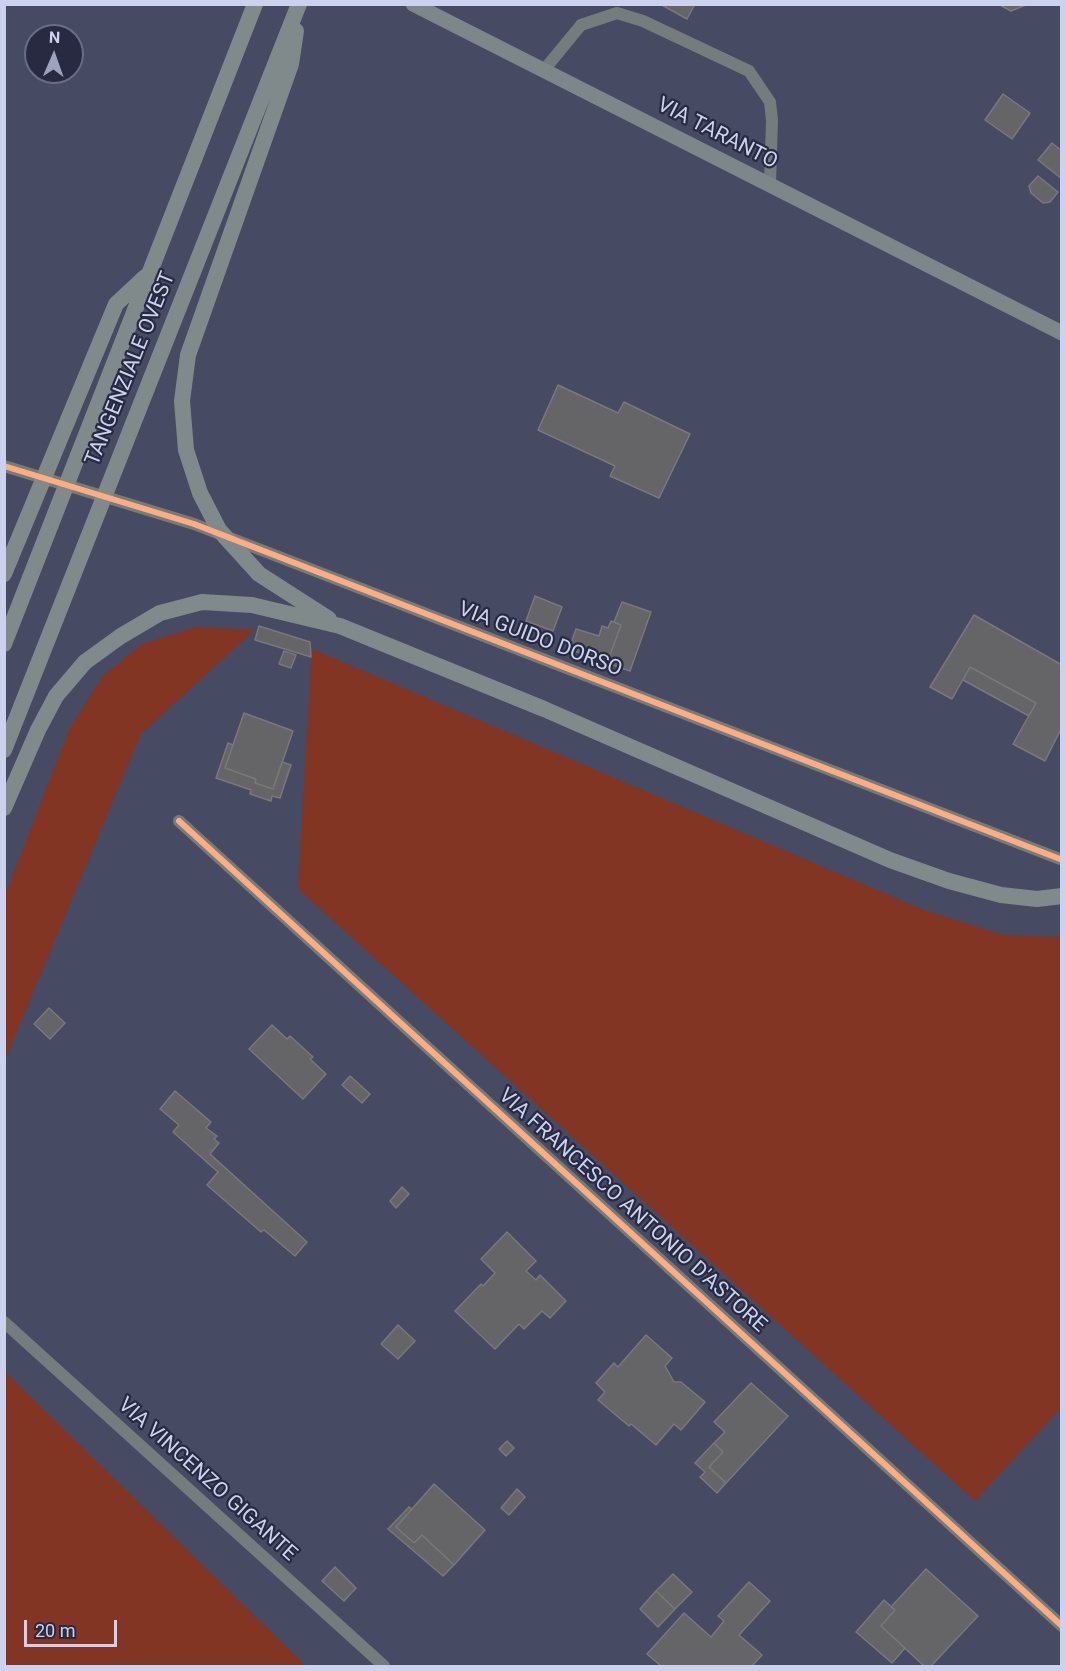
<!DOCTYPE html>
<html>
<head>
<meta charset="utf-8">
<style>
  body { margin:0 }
  #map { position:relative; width:1066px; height:1671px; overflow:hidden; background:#474a63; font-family:Roboto,sans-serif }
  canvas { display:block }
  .frame { position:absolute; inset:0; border:6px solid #ccd2ee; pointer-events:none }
  .north { position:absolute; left:24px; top:24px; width:60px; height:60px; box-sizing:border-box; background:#272a40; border:2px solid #696d86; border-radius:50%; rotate:2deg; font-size:16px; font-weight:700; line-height:24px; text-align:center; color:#ccd2ee }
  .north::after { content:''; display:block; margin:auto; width:21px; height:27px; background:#9da2bd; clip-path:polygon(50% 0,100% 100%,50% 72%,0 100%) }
  .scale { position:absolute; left:24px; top:1620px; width:93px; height:27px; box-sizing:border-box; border:3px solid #ccd2ee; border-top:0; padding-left:8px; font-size:18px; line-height:21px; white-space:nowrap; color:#ccd2ee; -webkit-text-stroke:4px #272a40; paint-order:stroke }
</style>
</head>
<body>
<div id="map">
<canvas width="1066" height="1671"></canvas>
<div class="frame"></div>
<div class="north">N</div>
<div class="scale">20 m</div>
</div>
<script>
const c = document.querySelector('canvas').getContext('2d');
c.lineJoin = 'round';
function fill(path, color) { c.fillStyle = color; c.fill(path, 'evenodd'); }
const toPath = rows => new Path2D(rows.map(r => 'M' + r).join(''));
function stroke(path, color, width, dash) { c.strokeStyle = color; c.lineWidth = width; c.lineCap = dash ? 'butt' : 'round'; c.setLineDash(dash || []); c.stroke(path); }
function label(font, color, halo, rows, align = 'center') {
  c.font = font + ' Roboto,sans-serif'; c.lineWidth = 4.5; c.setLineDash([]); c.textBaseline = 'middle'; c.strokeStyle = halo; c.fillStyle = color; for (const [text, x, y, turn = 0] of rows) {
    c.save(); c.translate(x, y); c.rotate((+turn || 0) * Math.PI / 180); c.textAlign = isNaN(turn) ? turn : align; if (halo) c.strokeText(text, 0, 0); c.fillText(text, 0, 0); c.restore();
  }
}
const green = toPath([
  [197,627,255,630,141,734,5,1060,5,895,69,730,102,677,142,644],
  [312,649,924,910,1003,935,1061,937,1061,1408,975,1501,298,889],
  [4,1372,5,1372,306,1666,5,1666]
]);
const building = toPath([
  [660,4,695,4,687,19,660,4],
  [998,4,1028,4,1011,11,998,4],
  [1003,94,1030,113,1012,139,985,120,1003,94],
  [1052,143,1062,151,1062,179,1038,160,1052,143],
  [1038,176,1058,192,1050,202,1043,203,1031,193,1029,186,1038,176],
  [558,385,618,413,624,402,690,434,659,498,610,476,615,466,538,430,558,385],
  [535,596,562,607,553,631,526,621,535,596],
  [622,602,651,612,630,671,607,663,621,625,614,622,622,602],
  [974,615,1062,665,1062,727,1045,761,1013,744,1036,703,970,667,952,699,930,687,974,615],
  [611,621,621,625,607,663,569,649,576,629,599,636,602,626,608,628,611,621],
  [259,626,310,642,311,657,255,640,259,626],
  [284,651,296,655,291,668,279,664,284,651],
  [970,667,1036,703,1029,716,963,680,970,667],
  [244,713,293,731,273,789,255,783,256,779,225,768,244,713],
  [228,743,233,745,225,768,256,779,255,783,273,789,282,762,291,765,280,798,272,796,271,801,250,794,251,790,216,778,228,743],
  [49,1008,65,1023,50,1039,34,1024,49,1008],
  [272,1025,287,1039,290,1036,313,1057,310,1059,326,1074,303,1099,249,1049,272,1025],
  [350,1076,370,1094,362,1103,342,1085,350,1076],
  [175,1091,211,1122,206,1128,217,1136,214,1139,219,1143,210,1154,307,1242,295,1256,264,1230,261,1232,207,1185,218,1172,173,1132,179,1125,160,1109,175,1091],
  [402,1187,409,1194,396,1208,390,1201,402,1187],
  [507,1232,536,1261,526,1271,536,1280,540,1275,566,1301,550,1318,542,1311,524,1329,519,1324,495,1349,455,1311,481,1284,483,1286,495,1273,481,1259,507,1232],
  [398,1325,415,1341,398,1359,381,1344,398,1325],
  [646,1335,672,1358,665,1366,674,1382,681,1382,705,1402,681,1430,674,1424,656,1445,631,1424,629,1426,598,1400,605,1392,596,1383,614,1363,618,1367,646,1335],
  [751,1383,788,1416,726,1483,709,1467,723,1452,714,1443,725,1432,714,1422,751,1383],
  [507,1441,514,1448,506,1456,499,1449,507,1441],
  [714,1443,723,1452,709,1467,726,1483,717,1493,700,1477,705,1472,695,1463,714,1443],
  [434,1484,485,1530,454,1565,422,1535,414,1543,396,1527,434,1484],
  [517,1489,525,1497,509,1515,501,1508,517,1489],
  [409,1507,412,1509,396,1527,414,1543,422,1535,454,1565,443,1576,388,1529,409,1507],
  [335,1567,356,1588,344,1601,322,1581,335,1567],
  [926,1569,978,1616,931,1666,924,1666,881,1626,895,1610,891,1607,926,1569],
  [673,1574,692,1592,675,1609,656,1591,673,1574],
  [749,1582,770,1601,739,1635,762,1655,752,1666,661,1666,647,1654,684,1613,711,1637,724,1621,718,1616,749,1582],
  [656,1591,675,1609,658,1627,640,1609,656,1591],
  [884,1600,895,1610,881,1626,905,1648,892,1663,856,1632,884,1600]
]);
const service = toPath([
  [544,70,581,25,617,13,643,21,749,71,770,102,772,120,770,184]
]);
const minor = toPath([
  [4,466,194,524,1060,859],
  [179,821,1062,1626],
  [4,1322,384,1666]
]);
const primary = toPath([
  [413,4,1062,333]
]);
const trunk = toPath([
  [296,31,291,64,188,355,182,401,186,450,200,493,219,530,259,574,329,619],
  [4,574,116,304,145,277],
  [4,644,255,4],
  [4,750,299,4],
  [4,808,38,730,56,696,85,662,121,636,160,613,202,602,252,605,340,626,544,709,890,860,949,881,1001,895,1037,899,1062,896]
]);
const cycleway = toPath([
  [4,466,194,524,1060,859],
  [179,821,1062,1626]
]);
const streetNames = [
  ["VIA TARANTO",717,134,27],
  ["TANGENZIALE OVEST",131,369,-68],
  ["VIA GUIDO DORSO",540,640,21],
  ["VIA FRANCESCO ANTONIO D'ASTORE",632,1211,42],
  ["VIA VINCENZO GIGANTE",207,1480,42]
];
fill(green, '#833523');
fill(building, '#656466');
stroke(building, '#7a7878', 1.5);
stroke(service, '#757c7c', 12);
stroke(minor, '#757c7c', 12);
stroke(primary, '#7d8688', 15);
stroke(trunk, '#808a8b', 16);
stroke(cycleway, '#ffac80', 6);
label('21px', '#ccd2ee', '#272a40', streetNames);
</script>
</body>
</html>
